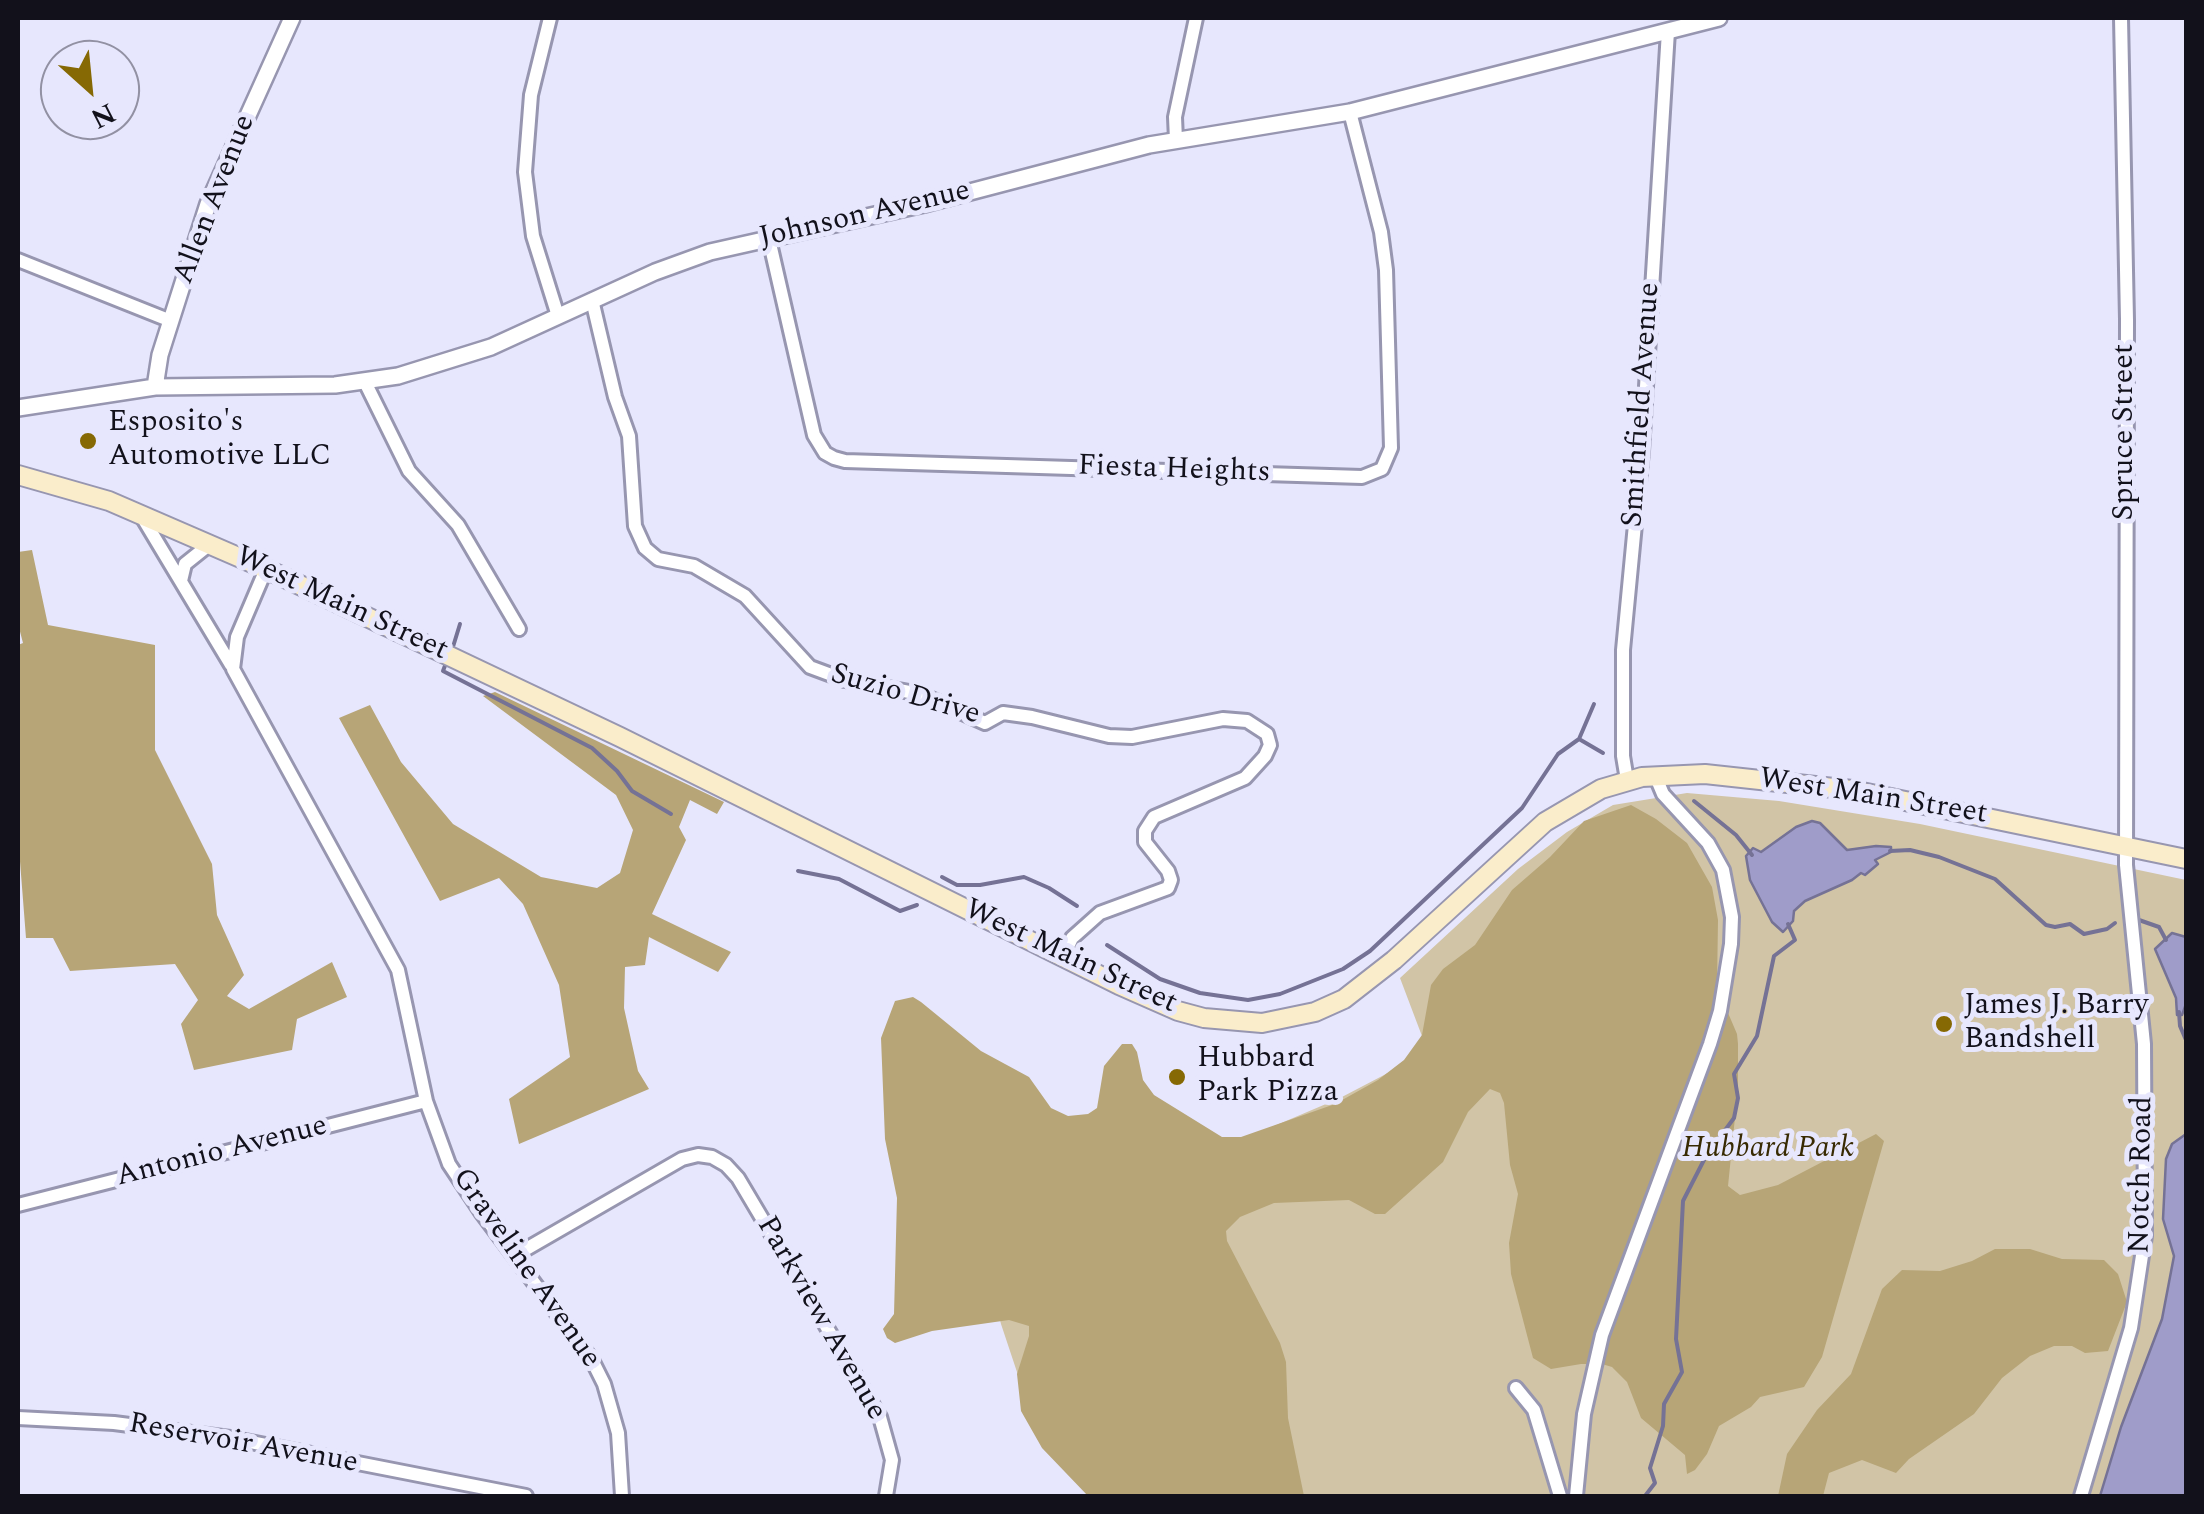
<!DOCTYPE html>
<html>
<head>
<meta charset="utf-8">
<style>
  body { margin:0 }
  #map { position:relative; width:2204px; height:1514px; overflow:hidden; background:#e7e7fd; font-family:Spectral,serif }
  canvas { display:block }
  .frame { position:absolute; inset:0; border:20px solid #12111b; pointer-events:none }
  .north { position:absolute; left:40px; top:40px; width:100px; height:100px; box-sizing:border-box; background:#e7e7fd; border:2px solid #9291a3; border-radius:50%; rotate:153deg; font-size:28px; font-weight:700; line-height:40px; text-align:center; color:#12111b }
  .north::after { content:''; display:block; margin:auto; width:35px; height:45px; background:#866904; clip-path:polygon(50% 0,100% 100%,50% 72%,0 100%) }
</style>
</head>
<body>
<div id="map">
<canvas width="2204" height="1514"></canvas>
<div class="frame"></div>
<div class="north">N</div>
</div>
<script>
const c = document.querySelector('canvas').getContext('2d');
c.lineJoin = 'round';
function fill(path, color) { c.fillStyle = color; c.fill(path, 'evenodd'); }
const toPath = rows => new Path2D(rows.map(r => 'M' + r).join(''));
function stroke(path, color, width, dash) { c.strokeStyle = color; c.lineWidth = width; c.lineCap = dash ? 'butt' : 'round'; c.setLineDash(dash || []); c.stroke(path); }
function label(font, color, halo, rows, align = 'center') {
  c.font = font + ' Spectral,serif'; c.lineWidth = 10; c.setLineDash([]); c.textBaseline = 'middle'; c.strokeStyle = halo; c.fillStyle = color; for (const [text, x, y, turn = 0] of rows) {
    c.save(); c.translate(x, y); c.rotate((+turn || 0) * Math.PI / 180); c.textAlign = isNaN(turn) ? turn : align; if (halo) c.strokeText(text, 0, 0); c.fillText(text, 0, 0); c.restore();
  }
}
const green = toPath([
  [1687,793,1779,801,1920,824,2186,880,2186,1496,1303,1496,1038,1435,1001,1324,955,1138,1185,1164,1340,1098,1428,1052,1400,978,1518,869,1567,832,1613,805]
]);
const forest = toPath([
  [32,550,48,625,155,645,155,750,212,864,217,915,244,975,227,996,249,1009,332,962,347,997,297,1019,292,1050,194,1070,181,1024,198,1000,175,964,70,971,53,938,26,938,18,836,18,645,23,643,18,624,18,552],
  [495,692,724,802,717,814,690,800,679,827,686,840,652,914,731,952,718,972,649,937,645,965,625,967,624,1008,638,1071,649,1089,519,1144,509,1099,570,1057,559,985,523,904,499,878,440,901,339,718,370,705,401,762,453,824,541,877,597,888,620,873,633,830,616,795,483,696],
  [1631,805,1656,819,1687,843,1712,887,1718,920,1717,987,1737,1034,1738,1044,1738,1088,1728,1186,1740,1195,1778,1185,1876,1134,1884,1141,1822,1357,1804,1387,1760,1397,1751,1407,1719,1426,1707,1454,1695,1470,1687,1474,1685,1455,1641,1418,1627,1382,1612,1367,1602,1364,1581,1364,1551,1369,1533,1358,1511,1274,1509,1243,1518,1194,1510,1165,1504,1103,1500,1093,1490,1089,1468,1112,1443,1162,1385,1214,1375,1214,1349,1200,1274,1203,1240,1217,1226,1231,1227,1241,1280,1343,1286,1362,1288,1418,1304,1496,1088,1496,1042,1448,1021,1411,1017,1374,1029,1336,1029,1326,1009,1320,932,1331,895,1343,887,1338,883,1329,894,1314,897,1198,885,1139,881,1038,895,1001,913,997,921,1002,981,1051,1029,1077,1051,1108,1068,1116,1088,1114,1097,1108,1104,1066,1122,1044,1132,1044,1137,1052,1143,1080,1154,1095,1222,1137,1241,1137,1335,1104,1378,1080,1404,1060,1422,1035,1431,985,1443,969,1475,945,1512,890,1550,857,1584,821],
  [1995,1249,2030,1249,2062,1259,2104,1260,2118,1274,2127,1302,2108,1351,2085,1353,2072,1346,2054,1346,2030,1356,2002,1378,1974,1414,1909,1459,1896,1473,1862,1460,1829,1473,1823,1496,1778,1496,1787,1454,1817,1410,1851,1374,1882,1289,1902,1270,1940,1271,1972,1261]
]);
const water = toPath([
  [1812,821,1820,823,1847,850,1876,846,1891,847,1891,852,1875,860,1878,864,1865,875,1861,873,1852,880,1805,901,1794,911,1793,921,1783,932,1772,922,1750,880,1746,856,1753,848,1761,852,1796,827,1812,821],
  [2172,933,2186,937,2186,1004,2182,1015,2177,1015,2176,998,2155,949,2172,933],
  [2186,1134,2186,1496,2100,1496,2121,1427,2162,1319,2174,1256,2163,1219,2166,1159,2172,1144,2186,1134]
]);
const stream = toPath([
  [452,650,460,624],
  [446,663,443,671,592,748,617,771,632,791,671,814],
  [1579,739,1603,753],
  [1694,801,1736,835,1752,855],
  [1890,851,1910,850,1939,857,1995,879,2046,925,2055,927,2070,924,2084,934,2107,929,2115,923],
  [798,871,839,879,900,911,917,905],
  [942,877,957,885,980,885,1024,877,1049,888,1077,906],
  [2139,920,2159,927,2166,940],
  [1107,945,1160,979,1200,993,1248,1000,1280,994,1343,969,1370,951,1522,808,1558,754,1579,739,1594,704],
  [2179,1012,2180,1026,2186,1040],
  [1645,1496,1655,1483,1650,1468,1663,1426,1664,1404,1682,1372,1676,1339,1683,1201,1706,1156,1734,1118,1738,1098,1734,1074,1757,1036,1774,956,1795,940,1788,924]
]);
const minor = toPath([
  [550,18,531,95,525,172,533,236,558,316],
  [1176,140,1175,117,1196,18],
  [769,239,814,435,825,453,834,458,845,461,1362,477,1382,469,1391,448,1386,270,1381,232,1350,112],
  [18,260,171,321],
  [592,300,615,397,629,436,635,526,645,548,658,559,694,566,745,596,810,667,845,680,920,694,985,723,1003,713,1032,717,1109,736,1132,737,1223,719,1247,721,1267,734,1270,745,1265,756,1245,778,1154,817,1145,831,1145,842,1168,871,1171,880,1168,888,1100,913,1072,938,1063,957],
  [365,382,409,471,458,525,519,629],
  [141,515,231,665],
  [266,569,237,637,233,669,398,970,426,1101,449,1164,481,1212,592,1360,604,1384,618,1433,622,1496],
  [181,581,185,564,210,544],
  [1627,780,1623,756,1623,650,1642,451,1668,31],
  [18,1205,426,1101],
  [514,1256,682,1159,698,1155,712,1157,726,1165,738,1178,880,1417,892,1460,886,1496],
  [1516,1388,1534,1410,1560,1496],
  [18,1418,114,1423,230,1438,526,1496],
  [1576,1496,1584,1414,1602,1335,1710,1044,1720,1011,1731,944,1732,917,1723,870,1708,843,1663,794,1655,775],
  [2081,1496,2131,1328,2145,1236,2144,1044,2126,865,2127,320,2121,18]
]);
const tertiary = toPath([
  [155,387,160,355,208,204,292,18],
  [18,408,155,387,335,385,398,376,491,347,655,272,710,252,924,204,1149,145,1350,112,1719,18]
]);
const secondary = toPath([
  [18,475,109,501,266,569,620,737,1119,985,1178,1011,1204,1018,1262,1023,1315,1012,1344,999,1394,960,1545,822,1601,789,1642,777,1705,774,1852,790,2186,859]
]);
const markers = [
  [88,441,10,"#866904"],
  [1944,1024,10,"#866904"],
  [1177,1077,10,"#866904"]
];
const streetNames = [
  ["Allen Avenue",216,200,-69],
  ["Johnson Avenue",865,216,-13],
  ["Smithfield Avenue",1643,405,-86],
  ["Spruce Street",2126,432,-90],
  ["Fiesta Heights",1174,471,2],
  ["West Main Street",341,605,25],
  ["Suzio Drive",905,696,16],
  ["West Main Street",1873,798,9],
  ["West Main Street",1070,958,25],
  ["Antonio Avenue",222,1153,-14],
  ["Notch Road",2143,1175,-89],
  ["Graveline Avenue",525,1269,55],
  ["Parkview Avenue",820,1319,60],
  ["Reservoir Avenue",243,1445,10]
];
const poiNames = [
  ["Esposito's",108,424],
  ["Automotive LLC",108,458],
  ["James J. Barry",1964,1007],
  ["Bandshell",1964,1041],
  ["Hubbard",1197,1060],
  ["Park Pizza",1197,1094]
];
const parkNames = [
  ["Hubbard Park",1768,1150]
];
fill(green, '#d1c4a6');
fill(forest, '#b7a577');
fill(water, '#9f9cc9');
stroke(water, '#757295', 2.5);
stroke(stream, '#757295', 4);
stroke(minor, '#9796b0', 18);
stroke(tertiary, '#9796b0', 20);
stroke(secondary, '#9796b0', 22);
stroke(minor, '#fff', 12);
stroke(tertiary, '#fff', 15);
stroke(secondary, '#faedcb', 18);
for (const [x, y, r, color] of markers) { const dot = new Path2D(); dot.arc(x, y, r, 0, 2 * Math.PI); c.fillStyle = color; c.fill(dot); stroke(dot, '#e7e7fd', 4); }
label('30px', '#12111b', '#e7e7fd', streetNames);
label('30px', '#12111b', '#e7e7fd', poiNames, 'left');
label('italic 30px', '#382a02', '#e7e7fd', parkNames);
</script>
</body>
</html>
